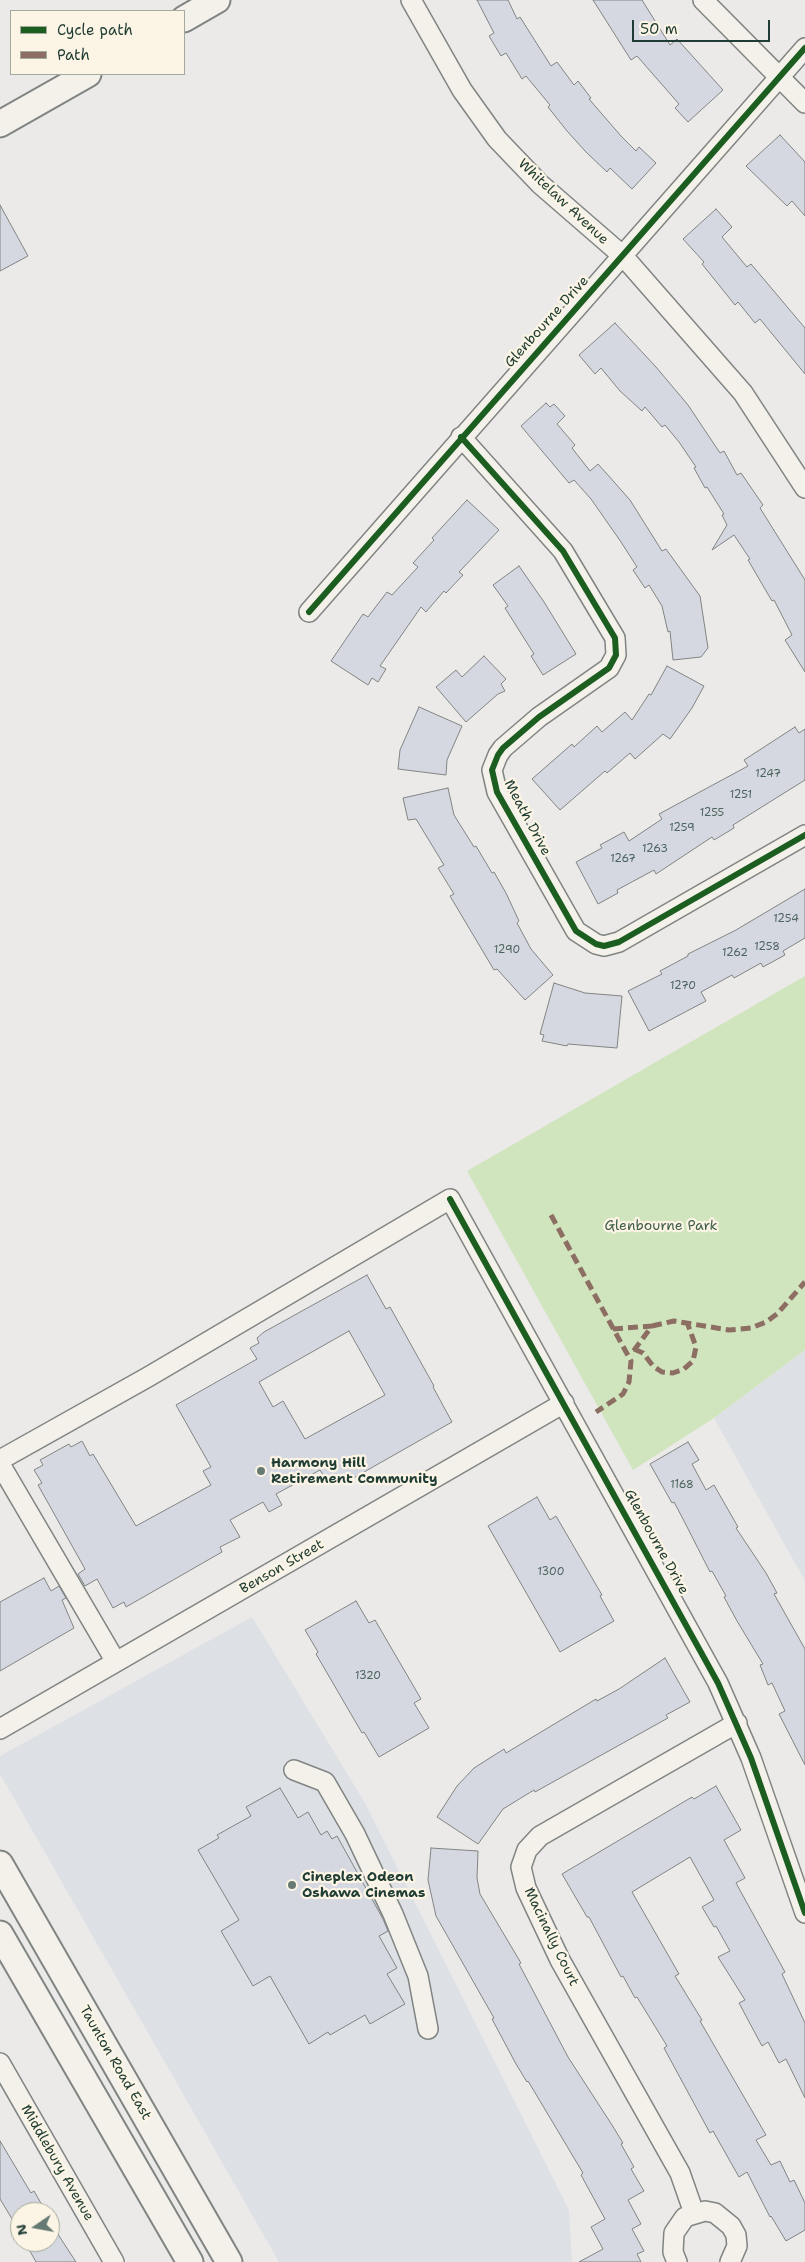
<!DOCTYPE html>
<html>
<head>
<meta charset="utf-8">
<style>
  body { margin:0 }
  #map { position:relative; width:805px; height:2262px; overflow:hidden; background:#ebeae8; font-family:"Shantell Sans",sans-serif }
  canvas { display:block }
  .legend { position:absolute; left:10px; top:10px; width:175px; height:65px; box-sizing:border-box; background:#fcf5e5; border:1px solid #a4ab9e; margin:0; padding:6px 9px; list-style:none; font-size:15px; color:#1f3d34 }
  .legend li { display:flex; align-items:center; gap:10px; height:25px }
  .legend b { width:25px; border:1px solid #a4ab9e }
  .north { position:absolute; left:10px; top:2202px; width:50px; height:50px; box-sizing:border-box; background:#fcf5e5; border:1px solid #a4ab9e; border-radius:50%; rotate:258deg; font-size:14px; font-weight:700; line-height:20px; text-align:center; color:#1f3d34 }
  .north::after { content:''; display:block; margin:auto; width:18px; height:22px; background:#667a73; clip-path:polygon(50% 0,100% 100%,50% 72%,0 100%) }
  .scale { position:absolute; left:632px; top:20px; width:138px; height:22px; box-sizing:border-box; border:2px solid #1f3d34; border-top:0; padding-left:6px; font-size:15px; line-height:18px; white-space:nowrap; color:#1f3d34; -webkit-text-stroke:4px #fcf5e5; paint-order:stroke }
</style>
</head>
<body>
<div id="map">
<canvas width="805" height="2262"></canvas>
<ul class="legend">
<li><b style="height:6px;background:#1b5e20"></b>Cycle path</li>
<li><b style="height:6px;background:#8d6e63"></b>Path</li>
</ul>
<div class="north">N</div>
<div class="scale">50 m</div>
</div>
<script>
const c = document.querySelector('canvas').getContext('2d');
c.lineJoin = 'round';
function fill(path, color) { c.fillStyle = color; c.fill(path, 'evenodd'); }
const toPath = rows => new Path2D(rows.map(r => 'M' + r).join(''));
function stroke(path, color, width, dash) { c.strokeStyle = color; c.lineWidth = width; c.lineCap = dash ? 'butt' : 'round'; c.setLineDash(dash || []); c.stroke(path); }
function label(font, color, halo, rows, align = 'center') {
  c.font = font + ' "Shantell Sans",sans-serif'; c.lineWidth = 4.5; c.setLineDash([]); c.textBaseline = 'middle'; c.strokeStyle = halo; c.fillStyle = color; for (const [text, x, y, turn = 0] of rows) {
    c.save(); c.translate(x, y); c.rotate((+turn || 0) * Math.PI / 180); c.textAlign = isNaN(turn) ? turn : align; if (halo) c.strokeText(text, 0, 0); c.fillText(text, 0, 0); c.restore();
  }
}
const built = toPath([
  [805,1350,805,1581,714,1418],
  [252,1617,365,1803,569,2210,572,2262,279,2262,0,1774,0,1756]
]);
const green = toPath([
  [805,976,805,1350,714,1418,633,1470,467,1171]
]);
const building = toPath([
  [477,0,508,0,517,19,520,17,551,66,557,62,574,85,578,81,591,98,589,99,621,136,636,151,639,147,656,163,632,189,610,168,607,172,586,152,567,131,548,107,550,105,526,76,522,79,506,53,501,56,489,36,494,33,477,0],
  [593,0,642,0,670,45,677,39,723,90,688,122,675,108,679,104,637,56,631,60,593,0],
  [780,135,805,162,805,216,792,201,787,206,746,166,780,135],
  [0,205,28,256,0,271,0,205],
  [716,209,732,227,722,237,747,267,751,264,805,328,805,374,760,319,755,323,738,302,735,305,702,264,704,262,683,239,716,209],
  [615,323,656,367,688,405,720,453,724,451,737,475,741,473,763,505,760,508,805,580,805,672,785,640,792,635,774,600,772,601,748,560,750,559,734,535,712,550,727,525,722,515,724,514,707,487,705,488,694,468,696,467,679,442,665,425,662,427,645,407,642,411,620,391,601,368,595,374,579,355,615,323],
  [546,403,550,407,554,404,565,416,557,424,575,445,572,448,590,471,598,464,615,483,630,500,662,551,666,549,700,596,708,648,701,657,673,660,670,631,668,632,662,606,649,585,645,588,633,570,637,567,621,542,591,499,574,480,569,483,521,426,546,403],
  [467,500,499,530,459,572,463,575,446,593,444,591,426,612,421,607,380,666,386,669,378,682,372,678,368,685,331,661,363,614,368,617,387,592,392,595,418,567,413,563,434,540,432,538,467,500],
  [519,566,544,602,576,654,543,675,531,656,534,654,505,608,508,606,493,585,519,566],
  [484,656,506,679,501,684,505,691,498,694,466,722,436,687,456,670,462,677,484,656],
  [667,666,704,686,692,708,670,739,663,734,635,759,630,753,607,773,605,771,560,810,532,779,572,744,574,747,597,726,602,732,625,712,632,720,649,694,651,695,667,666],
  [419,707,462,726,447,760,446,775,398,769,400,750,419,707],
  [795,727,799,733,805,729,805,780,733,825,734,828,714,840,712,837,656,874,654,870,617,890,618,893,598,904,576,862,602,848,600,845,624,832,629,841,662,819,659,814,748,766,744,760,795,727],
  [448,788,454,815,474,847,476,846,492,873,494,872,506,893,519,921,517,923,531,949,553,975,525,1000,497,969,494,970,450,896,454,894,438,868,444,865,416,819,408,820,403,798,448,788],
  [805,889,805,938,783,951,785,955,763,967,761,963,734,978,732,975,701,992,706,1001,649,1031,628,991,662,974,660,971,688,956,688,954,736,930,805,889],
  [554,983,585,993,622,996,617,1048,568,1044,567,1046,542,1041,544,1035,540,1034,554,983],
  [367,1275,386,1309,390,1307,434,1386,433,1387,452,1422,350,1480,349,1478,341,1482,339,1479,329,1484,320,1470,276,1494,282,1505,269,1512,263,1502,230,1520,240,1537,220,1547,222,1552,126,1607,124,1602,113,1608,97,1579,85,1586,78,1574,85,1569,38,1485,42,1483,34,1470,43,1465,40,1460,69,1444,71,1447,82,1441,90,1456,93,1454,136,1526,211,1485,203,1471,211,1467,176,1405,257,1359,250,1348,259,1343,257,1338,264,1332,367,1275],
  [349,1331,385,1395,305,1439,283,1401,273,1407,259,1382,349,1331],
  [688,1442,699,1460,692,1464,706,1490,714,1485,738,1527,736,1528,766,1573,777,1593,774,1594,805,1649,805,1765,779,1714,785,1711,772,1683,768,1685,760,1665,763,1664,737,1621,724,1597,726,1596,712,1571,710,1572,683,1519,674,1502,672,1503,650,1464,688,1442],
  [537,1497,550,1520,556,1516,602,1595,600,1596,614,1621,560,1652,488,1526,537,1497],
  [44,1578,51,1591,59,1586,66,1598,62,1600,74,1628,0,1671,0,1602,44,1578],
  [356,1601,369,1623,375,1620,421,1699,414,1703,429,1728,379,1757,364,1732,362,1733,316,1654,318,1652,305,1630,356,1601],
  [665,1658,690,1702,666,1715,668,1718,535,1792,534,1790,503,1809,478,1844,437,1817,457,1786,474,1768,504,1749,506,1753,596,1699,597,1701,619,1689,665,1658],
  [716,1786,741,1830,724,1840,745,1878,736,1883,785,1972,782,1974,805,2023,805,2098,786,2059,779,2063,768,2042,762,2046,739,2003,745,2000,718,1957,730,1951,716,1926,714,1927,702,1907,714,1900,690,1857,632,1892,679,1974,675,1976,702,2020,700,2021,766,2135,756,2140,771,2165,780,2161,790,2182,794,2180,805,2203,805,2230,786,2241,771,2216,770,2217,747,2172,739,2177,713,2131,710,2133,664,2048,667,2046,637,1997,635,1998,623,1976,621,1977,589,1917,587,1917,562,1874,692,1797,694,1799,716,1786],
  [280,1788,298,1818,308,1812,321,1835,327,1831,332,1839,337,1836,383,1919,388,1931,379,1936,397,1968,387,1974,405,2004,370,2024,365,2015,330,2035,328,2032,309,2044,270,1976,253,1986,221,1931,239,1920,198,1850,219,1838,217,1835,251,1816,246,1807,280,1788],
  [431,1848,478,1851,477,1878,480,1894,521,1963,519,1964,568,2057,612,2125,623,2143,621,2144,634,2167,631,2169,644,2191,628,2200,641,2224,632,2229,644,2251,637,2254,641,2262,579,2262,603,2249,591,2227,605,2219,581,2175,583,2173,528,2081,527,2082,516,2064,492,2019,494,2018,436,1916,428,1880,431,1848],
  [0,2141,31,2193,34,2191,46,2212,20,2212,20,2232,0,2199,0,2141],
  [50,2221,61,2239,76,2262,36,2262,25,2242,50,2242,50,2221]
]);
const minor = toPath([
  [411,0,462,90,497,139,540,184,623,256,743,393,805,488],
  [703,0,805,103],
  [461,437,563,551,615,638,616,655,609,668,539,717,503,748,498,755,492,770,497,792,576,931,596,944,604,946,619,942,805,835],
  [309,612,805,48],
  [0,1460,148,1377,450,1199,718,1683,751,1758,805,1913],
  [0,1464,116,1662],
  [0,1729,564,1403],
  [294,1770,325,1782,355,1834,393,1914,418,1976,428,2029],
  [0,2063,114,2262],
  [694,2213,680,2173,560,1960,526,1888,521,1867,527,1850,540,1836,737,1723],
  [677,2262,673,2252,674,2233,685,2217,705,2211,715,2213,731,2226,736,2235,737,2246,730,2262]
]);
const major = toPath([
  [184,19,217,0],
  [0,124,88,74],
  [0,1864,229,2262],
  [0,1934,190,2262]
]);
const quiet = toPath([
  [551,1215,631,1361,629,1382,623,1394,596,1412],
  [652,1326,674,1321,729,1330,751,1328,766,1322,777,1314,805,1282],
  [613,1329,652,1326,632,1353],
  [634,1349,643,1353,653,1366,662,1372,673,1373,684,1369,693,1361,696,1347,687,1322]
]);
const cycleway = toPath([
  [461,437,563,551,615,638,616,655,609,668,539,717,503,748,498,755,492,770,497,792,576,931,596,944,604,946,619,942,805,835],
  [309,612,805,48],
  [450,1199,718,1683,751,1758,805,1913]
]);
const markers = [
  [261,1471,5,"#667a73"],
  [292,1885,5,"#667a73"]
];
const numberNames = [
  ["1247",768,774],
  ["1251",741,795],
  ["1255",712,813],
  ["1259",682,828],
  ["1263",655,849],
  ["1267",623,859],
  ["1254",786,919],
  ["1258",767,947],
  ["1290",507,950],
  ["1262",735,953],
  ["1270",683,986],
  ["1168",682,1485],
  ["1300",551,1572],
  ["1320",368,1676]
];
const streetNames = [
  ["Whitelaw Avenue",563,202,43],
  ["Glenbourne Drive",547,322,-48],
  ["Meath Drive",527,818,62],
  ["Glenbourne Drive",656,1542,61],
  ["Benson Street",282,1567,-30],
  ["Macinally Court",551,1937,64],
  ["Taunton Road East",115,2063,60],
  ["Middlebury Avenue",57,2163,60]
];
const parkNames = [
  ["Glenbourne Park",661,1226]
];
const poiNames = [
  ["Harmony Hill",271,1463],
  ["Retirement Community",271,1479],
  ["Cineplex Odeon",302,1877],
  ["Oshawa Cinemas",302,1893]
];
fill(built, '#dde0e5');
fill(green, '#d0e4be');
fill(building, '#d5d8e0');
stroke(building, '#808583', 1);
stroke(minor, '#808583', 22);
stroke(major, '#808583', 29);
stroke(minor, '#f4f1eb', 19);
stroke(major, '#f4f1eb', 25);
stroke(quiet, '#8d6e63', 5, [10, 5]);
stroke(cycleway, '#1b5e20', 6);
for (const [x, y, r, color] of markers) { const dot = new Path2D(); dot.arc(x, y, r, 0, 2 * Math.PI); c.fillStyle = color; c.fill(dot); stroke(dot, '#fcf5e5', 2); }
label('11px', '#4c645f', null, numberNames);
label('14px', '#1f3d34', '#fcf5e5', streetNames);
label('14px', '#3e5e49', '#fcf5e5', parkNames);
label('bold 14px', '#1f3d34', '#fcf5e5', poiNames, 'left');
</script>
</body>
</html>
